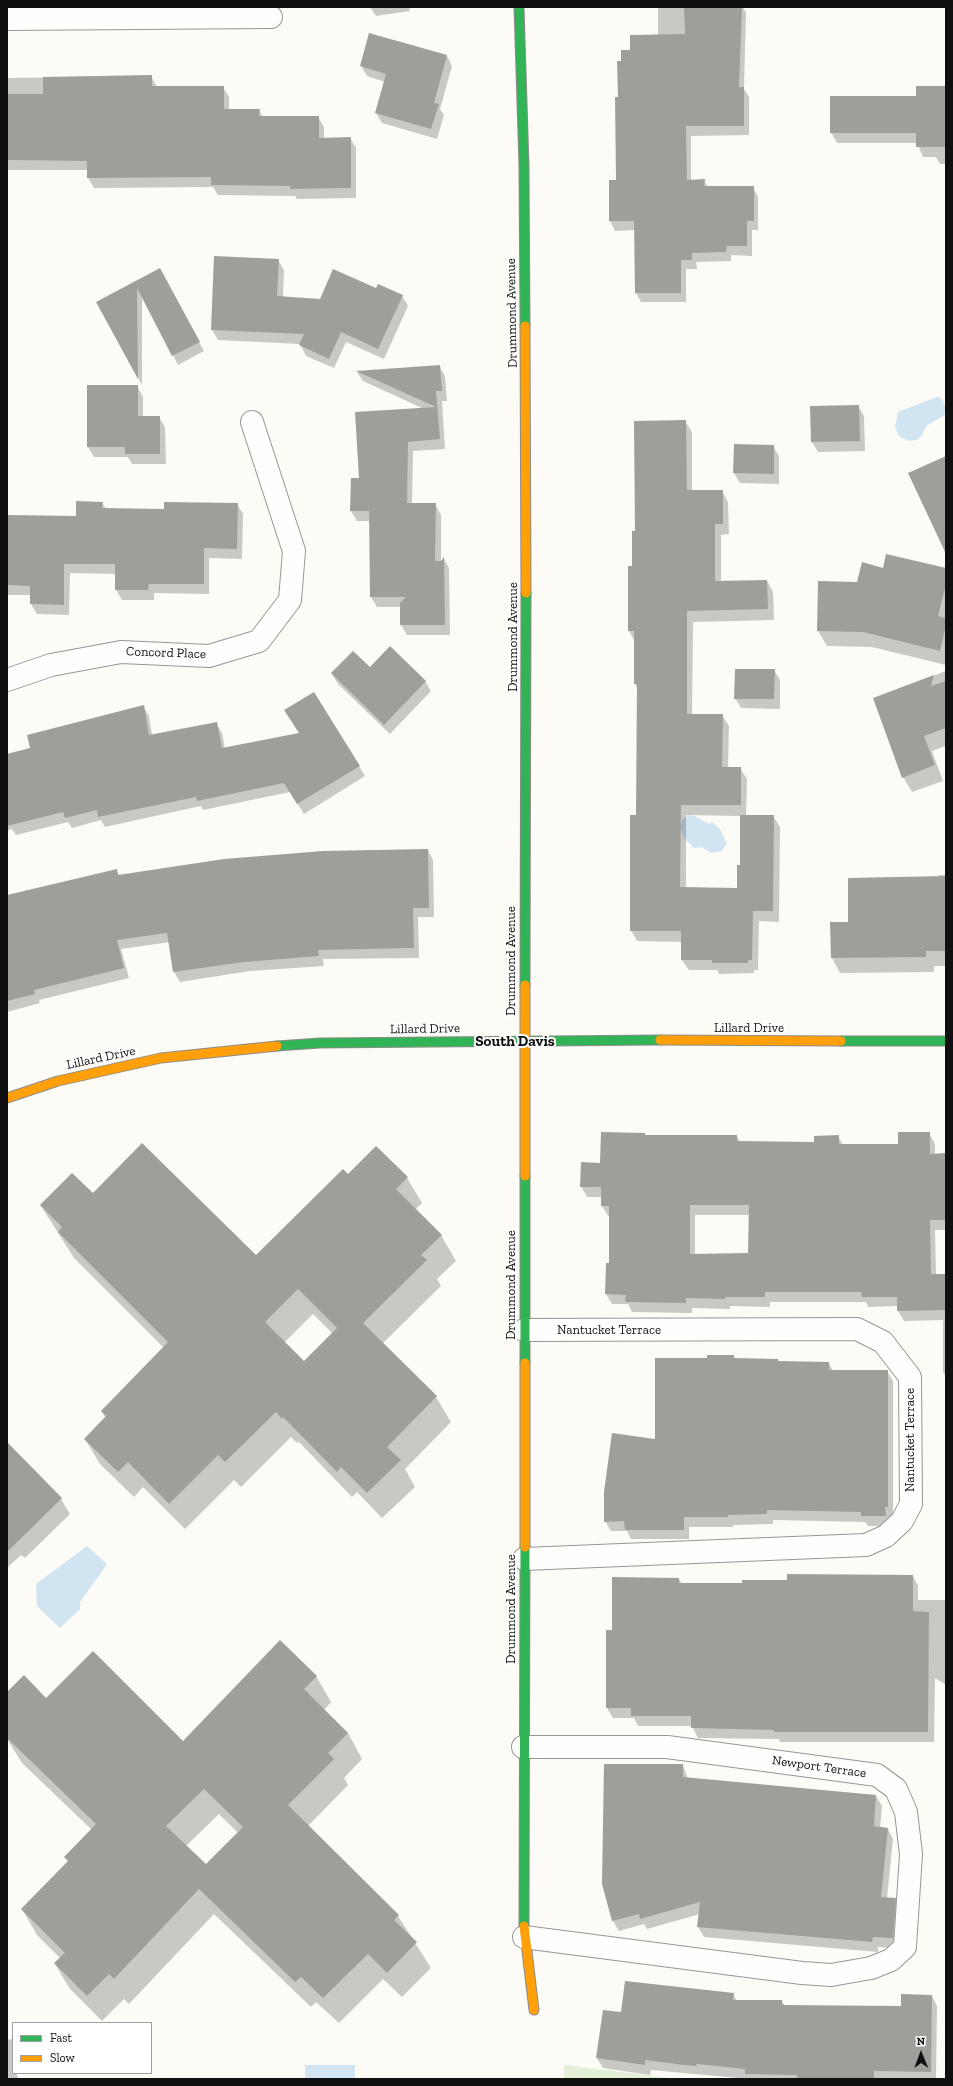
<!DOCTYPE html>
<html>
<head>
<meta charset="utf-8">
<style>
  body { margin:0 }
  #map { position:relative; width:953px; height:2086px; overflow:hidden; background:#fcfbf6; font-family:"Zilla Slab",serif }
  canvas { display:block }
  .frame { position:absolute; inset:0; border:8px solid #101010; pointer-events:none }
  .legend { position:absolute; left:12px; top:2022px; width:140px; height:52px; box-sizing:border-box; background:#fff; border:1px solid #9f9f9f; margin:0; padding:5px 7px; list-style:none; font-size:12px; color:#101010 }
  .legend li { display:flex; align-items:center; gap:8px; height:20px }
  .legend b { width:20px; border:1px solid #9f9f9f }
  .north { position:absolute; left:901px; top:2034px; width:40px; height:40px; -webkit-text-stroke:3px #fff; paint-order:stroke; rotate:359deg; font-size:11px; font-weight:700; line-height:16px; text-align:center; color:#101010 }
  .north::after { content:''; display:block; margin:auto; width:14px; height:18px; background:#101010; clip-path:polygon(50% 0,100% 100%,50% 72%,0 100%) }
</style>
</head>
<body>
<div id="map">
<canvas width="953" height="2086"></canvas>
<div class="frame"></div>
<ul class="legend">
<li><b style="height:5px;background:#30b455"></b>Fast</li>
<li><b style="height:5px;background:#ff9f0a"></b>Slow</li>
</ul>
<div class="north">N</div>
</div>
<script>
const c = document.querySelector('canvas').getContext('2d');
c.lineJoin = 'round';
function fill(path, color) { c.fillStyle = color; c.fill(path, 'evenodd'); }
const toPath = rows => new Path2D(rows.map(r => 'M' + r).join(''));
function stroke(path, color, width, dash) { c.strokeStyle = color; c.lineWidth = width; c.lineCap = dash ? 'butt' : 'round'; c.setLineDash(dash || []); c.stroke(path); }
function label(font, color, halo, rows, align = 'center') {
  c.font = font + ' "Zilla Slab",serif'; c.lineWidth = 4; c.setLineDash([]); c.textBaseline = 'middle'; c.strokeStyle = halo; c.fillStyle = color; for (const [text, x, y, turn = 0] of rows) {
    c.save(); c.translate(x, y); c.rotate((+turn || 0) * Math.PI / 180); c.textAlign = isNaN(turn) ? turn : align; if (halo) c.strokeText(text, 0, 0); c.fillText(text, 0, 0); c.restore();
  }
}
const green = toPath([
  [564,2065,679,2079,564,2079]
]);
const water = toPath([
  [937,397,942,399,946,410,945,415,926,426,922,435,917,440,908,441,899,436,895,427,898,412],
  [688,815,695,816,709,824,712,822,719,828,727,843,722,851,711,853,701,847,694,848,684,838,680,828,682,820],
  [87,1546,107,1564,80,1602,80,1609,60,1628,37,1606,36,1584],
  [305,2065,355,2065,355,2079,305,2079]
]);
const shadow = toPath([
  [370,7,409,7,410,11,376,16],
  [658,7,743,7,746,13,744,89,749,97,749,135,691,136,691,181,704,180,708,187,753,187,758,197,758,230,752,230,752,256,731,255,731,261,696,262,697,269,686,269,686,302,641,302,636,293,635,230,615,231,610,221,610,181,617,181,619,98,622,62,631,51,658,36],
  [369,34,447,56,452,66,440,109,444,115,437,139,382,123,376,113,385,82,367,76,361,66],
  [151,76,157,87,223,87,229,97,229,110,259,110,263,117,318,117,324,127,324,138,350,138,356,148,356,198,297,199,295,196,218,195,213,187,94,188,88,178,88,170,7,170,7,78],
  [946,87,946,164,940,164,936,157,923,157,917,143,837,143,831,132],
  [278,260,284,270,283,297,320,300,377,290,402,296,408,306,384,359,346,342,334,368,306,356,300,344,218,340,212,330],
  [160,269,204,351,178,365,142,294,142,385,98,303],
  [439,366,445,376,447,401,442,401,445,449,413,451,412,504,435,504,441,515,441,562,444,559,449,568,450,635,407,635,401,625,401,607,377,607,371,597,370,521,357,521,351,511,360,479,424,409,363,381,357,372],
  [88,386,137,386,143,397,143,417,159,417,165,427,166,464,132,464,128,457,94,457,88,447],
  [858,406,864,416,865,451,818,452,812,442],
  [685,421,692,432,692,491,722,491,728,502,729,534,721,535,721,582,767,581,773,592,774,620,693,622,692,715,722,715,729,726,728,768,740,768,747,779,746,816,773,816,780,827,779,922,759,921,758,970,754,970,754,973,719,974,717,970,689,970,682,960,682,942,637,941,631,930,637,816,638,690,635,684,635,642,629,631,636,532],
  [686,815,741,816,741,866,738,889,686,888],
  [773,446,779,456,779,484,740,483,734,473],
  [102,503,106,509,165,510,237,504,243,514,242,559,209,558,209,594,154,593,154,600,122,600,116,590,116,574,70,573,69,615,37,614,31,604,31,595,7,595,7,516,77,517],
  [884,569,946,569,946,665,872,647,827,646,818,631,819,582,858,583],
  [370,669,425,681,431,691,390,734,338,684,332,674],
  [774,670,780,680,780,709,741,708,735,698],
  [946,671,946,746,932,751,943,781,912,792,903,777,874,698],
  [314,693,365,776,304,814,290,792,203,810,201,806,105,827,101,820,72,828,68,822,16,835,12,829,7,831,7,755,31,748,143,706,149,716,152,735,216,723,222,733,225,749,300,734],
  [428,850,433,860,434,917,418,917,419,958,323,959,324,966,250,971,180,982,174,972,170,942,121,949,129,978,39,1000,40,1003,7,1012,7,896,116,870,120,876],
  [939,875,946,875,946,966,934,966,934,972,840,973,832,958,849,923,939,878],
  [929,1133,935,1144,935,1154,946,1154,946,1230,935,1230,936,1274,946,1274,946,1377,943,1372,943,1320,904,1321,898,1311,898,1306,868,1307,866,1302,770,1302,770,1307,730,1306,730,1309,692,1308,692,1313,632,1312,628,1304,612,1304,606,1294,607,1264,610,1264,610,1216,608,1216,602,1206,602,1197,587,1197,581,1186,601,1164,646,1136,737,1136,740,1142,815,1143,838,1136,843,1145,899,1145],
  [695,1215,750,1215,749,1254,695,1255],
  [348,1176,407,1178,422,1203,415,1210,441,1235,456,1261,437,1279,441,1286,382,1344,436,1397,451,1422,405,1469,415,1487,382,1518,357,1492,352,1497,299,1442,297,1443,291,1437,241,1487,234,1480,185,1529,143,1487,134,1497,100,1464,85,1439,106,1418,102,1412,164,1348,74,1258,41,1206,93,1194,256,1256],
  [313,1314,333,1334,304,1363,284,1343],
  [734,1356,735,1359,778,1360,779,1362,829,1363,833,1371,887,1371,893,1381,893,1517,891,1526,868,1526,865,1522,773,1520,773,1524,733,1525,733,1527,689,1527,689,1539,631,1539,627,1531,611,1531,605,1521,708,1359],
  [13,1450,61,1499,70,1514,25,1558,21,1555,7,1568,7,1455],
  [913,1576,918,1586,918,1600,946,1600,946,1685,935,1678,934,1742,780,1742,779,1739,698,1738,692,1726,638,1726,634,1718,613,1718,607,1708,607,1631,613,1631,679,1579,682,1584,743,1584],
  [316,1676,331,1702,324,1710,348,1733,362,1759,344,1778,348,1785,308,1826,398,1916,431,1968,402,1997,383,1979,339,2023,316,2002,311,2007,214,1914,129,2004,124,1999,102,2021,70,1989,55,1964,60,1958,37,1935,22,1909,69,1862,92,1830,22,1763,7,1739,7,1693,46,1699,183,1742],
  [219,1814,238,1833,206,1865,186,1846],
  [683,1765,688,1779,876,1796,882,1806,880,1828,888,1829,893,1839,887,1898,895,1899,901,1909,898,1948,878,1947,878,1952,704,1937,698,1927,700,1914,647,1929,644,1924,619,1931,613,1921],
  [733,1994,737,2001,782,2001,785,2006,902,2007,932,1996,937,2006,936,2079,749,2079,651,2070,650,2075,603,2068,597,2058,604,2011,622,2014],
  [13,2039,13,2073,16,2073,19,2079,7,2079,7,2040]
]);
const building = toPath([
  [684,7,742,7,739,87,744,87,744,126,686,126,687,180,705,179,704,186,754,186,754,221,747,221,747,246,727,246,726,252,692,253,692,260,681,260,681,293,635,293,634,221,609,221,609,180,616,180,615,97,618,97,617,61,621,61,621,50,630,50,630,35,685,34],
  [369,33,447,55,434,103,439,104,431,129,375,113,386,74,360,66],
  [152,75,152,86,224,86,224,109,260,109,259,116,319,116,319,138,351,137,351,188,290,189,290,186,211,185,211,177,87,178,87,161,8,160,8,94,43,94,43,77],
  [916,86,946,86,946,147,916,147,916,133,830,133,830,96,916,96],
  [214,256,279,259,277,296,320,299,333,269,376,288,378,284,403,295,378,349,341,332,329,359,299,345,304,334,211,330],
  [160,268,200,342,172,356,137,288,138,379,96,302],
  [440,365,442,391,436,391,440,439,408,442,407,503,436,503,435,561,441,561,444,557,445,625,400,625,400,603,406,597,370,597,369,511,350,511,351,478,359,478,355,412,436,407,356,371],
  [87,385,138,385,138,416,160,416,160,454,125,454,125,447,87,447],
  [859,405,860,441,811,442,810,406],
  [686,420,687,490,723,490,723,524,715,524,715,581,767,580,768,609,687,611,687,714,723,714,722,767,741,767,741,805,681,805,680,887,737,888,737,865,740,865,740,815,774,815,773,911,753,911,752,960,748,960,748,963,712,963,712,960,681,960,681,931,630,931,630,815,636,815,637,684,634,684,634,631,628,631,628,566,632,566,632,531,635,531,634,421],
  [734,444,774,445,774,474,733,473],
  [946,456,946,554,908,473],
  [76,501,103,502,102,508,164,509,164,502,238,503,237,549,204,548,204,584,149,584,148,590,115,590,115,564,64,564,64,605,30,604,30,586,7,585,7,515,76,516],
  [886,554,946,568,946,584,938,616,946,618,946,625,940,651,863,632,817,631,818,581,857,582,862,562,883,568],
  [390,646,426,681,384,725,331,673,353,651,370,667],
  [735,669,775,669,774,699,734,699],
  [934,675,931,686,946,681,946,728,924,736,935,765,902,778,873,698],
  [314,692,360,766,297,804,284,783,197,801,196,797,98,817,97,810,65,818,63,812,7,826,7,754,30,748,27,735,144,705,149,735,217,722,222,748,299,733,284,710],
  [428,849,429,908,413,908,414,948,318,950,319,956,244,962,173,972,167,933,117,940,124,968,34,990,35,994,7,1001,7,895,117,869,118,875,224,859,323,851],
  [946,876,946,951,926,951,926,957,831,958,830,922,848,922,848,878],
  [601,1132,645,1133,645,1135,737,1135,737,1141,814,1142,814,1136,839,1135,839,1144,898,1144,898,1132,930,1132,930,1154,946,1153,946,1220,930,1220,931,1274,946,1274,946,1310,897,1311,897,1297,862,1297,861,1292,765,1292,765,1297,725,1297,725,1299,686,1298,686,1303,625,1302,626,1295,605,1294,606,1263,609,1263,609,1206,601,1206,601,1187,580,1187,581,1162,600,1163],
  [690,1205,749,1205,748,1253,690,1254],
  [142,1143,256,1255,343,1169,348,1174,376,1146,408,1177,396,1189,442,1235,421,1255,427,1260,363,1323,437,1396,387,1447,401,1460,367,1493,341,1467,337,1472,283,1417,282,1419,276,1412,225,1462,218,1455,169,1504,128,1462,118,1472,84,1439,106,1416,101,1411,168,1342,58,1232,62,1227,40,1205,72,1173,93,1193],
  [298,1289,337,1328,304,1361,265,1322],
  [707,1355,734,1355,734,1358,778,1359,778,1361,829,1362,829,1370,888,1370,888,1507,885,1507,886,1516,861,1516,861,1512,767,1510,767,1514,728,1515,728,1517,684,1517,684,1530,625,1530,624,1521,604,1522,604,1492,612,1433,655,1439,655,1358,707,1358],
  [7,1442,62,1498,7,1552],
  [787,1574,913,1575,913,1611,929,1612,928,1732,774,1732,774,1730,691,1728,691,1716,631,1716,631,1708,606,1708,606,1630,612,1630,612,1577,679,1578,679,1583,742,1583,742,1580,787,1580],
  [280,1640,317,1676,304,1689,348,1733,328,1753,334,1759,288,1805,399,1915,394,1920,417,1942,387,1973,368,1954,323,1998,301,1977,295,1982,199,1889,114,1979,109,1974,87,1996,54,1963,65,1953,21,1909,68,1861,64,1857,96,1824,7,1738,7,1692,24,1675,46,1698,93,1651,183,1741],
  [204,1789,243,1827,206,1864,166,1826],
  [604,1764,683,1764,683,1777,876,1795,874,1826,888,1828,881,1897,896,1898,893,1938,873,1937,872,1942,697,1927,700,1902,640,1919,639,1914,612,1921,602,1884],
  [625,1981,734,1993,733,2000,782,2000,782,2005,901,2006,901,1994,932,1995,931,2072,874,2071,874,2079,797,2079,797,2075,745,2074,745,2069,697,2064,696,2066,684,2065,645,2060,645,2065,596,2058,603,2010,621,2012]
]);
const street = toPath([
  [7,19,271,17],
  [7,680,51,665,121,652,209,656,259,641,290,600,294,551,252,422],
  [524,1559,866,1545,886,1536,902,1521,911,1504,910,1377,883,1342,857,1329,524,1330],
  [523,1747,667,1747,877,1775,896,1789,906,1812,911,1854,905,1947,891,1960,871,1968,831,1975,802,1973,524,1937]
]);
const fast = toPath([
  [519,7,524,166,525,326],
  [525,985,526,593],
  [841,1041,946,1041],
  [277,1046,320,1043,660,1040],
  [525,1363,525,1176],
  [524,1926,525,1547]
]);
const slow = toPath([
  [525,326,526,593],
  [660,1040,841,1041],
  [7,1098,58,1081,161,1058,277,1046],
  [525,1176,525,985],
  [525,1547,525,1363],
  [524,1926,534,2010]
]);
const streetNames = [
  ["Drummond Avenue",512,313,-91],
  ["Drummond Avenue",513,637,-90],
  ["Concord Place",166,653,2],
  ["Drummond Avenue",511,961,-90],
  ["Lillard Drive",749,1028],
  ["Lillard Drive",425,1029,-1],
  ["Lillard Drive",101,1058,-12],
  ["Drummond Avenue",511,1285,-90],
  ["Nantucket Terrace",609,1330],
  ["Nantucket Terrace",910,1440,-90],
  ["Drummond Avenue",511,1609,-90],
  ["Newport Terrace",819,1767,8]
];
const quarterNames = [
  ["South Davis",515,1042]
];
fill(green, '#e4efd8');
fill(water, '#d0e4f2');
fill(shadow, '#0003');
fill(building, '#a09e9b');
stroke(street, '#969694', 24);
stroke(fast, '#8d8c8a', 11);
stroke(slow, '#8d8c8a', 11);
stroke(street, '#fffefe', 22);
stroke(fast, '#30b455', 9);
stroke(slow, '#ff9f0a', 9);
label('13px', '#101010', '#fff', streetNames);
label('bold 15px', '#101010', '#fff', quarterNames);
</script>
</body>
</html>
